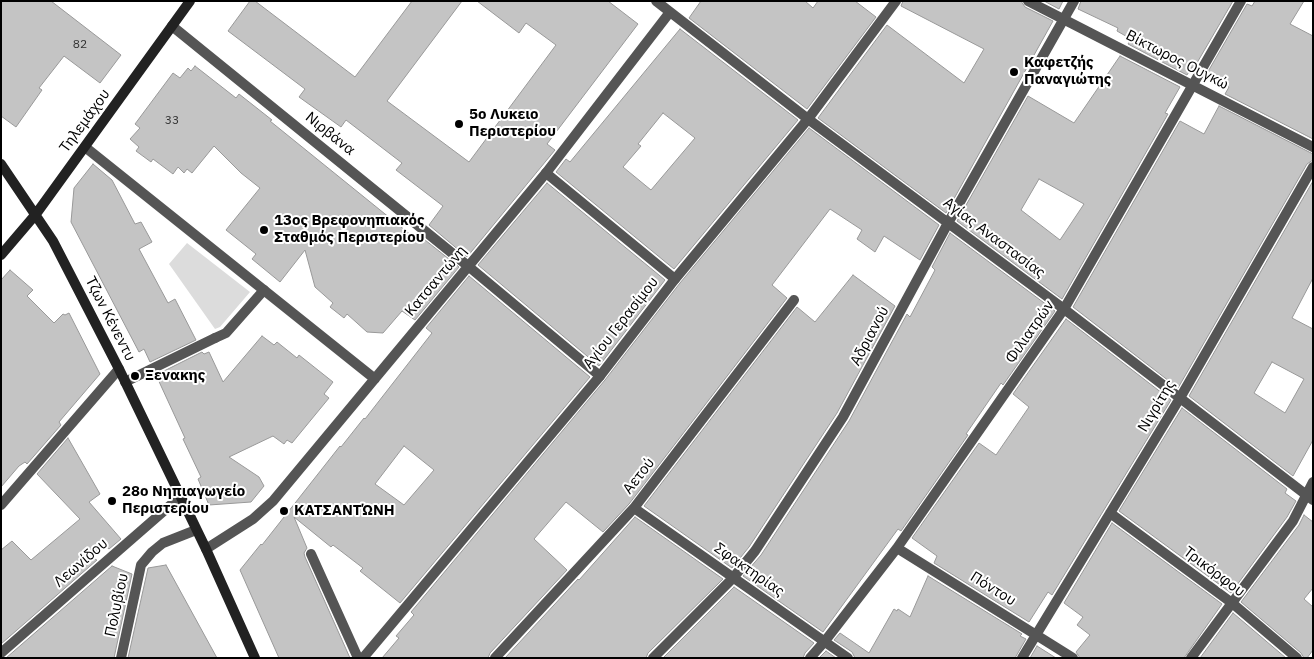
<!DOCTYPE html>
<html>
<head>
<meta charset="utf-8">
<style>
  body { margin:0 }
  #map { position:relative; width:1314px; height:659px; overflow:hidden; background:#fff; font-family:"IBM Plex Sans",sans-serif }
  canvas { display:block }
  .frame { position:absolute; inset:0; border:2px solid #000; pointer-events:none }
</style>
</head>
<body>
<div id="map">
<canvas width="1314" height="659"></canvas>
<div class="frame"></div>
</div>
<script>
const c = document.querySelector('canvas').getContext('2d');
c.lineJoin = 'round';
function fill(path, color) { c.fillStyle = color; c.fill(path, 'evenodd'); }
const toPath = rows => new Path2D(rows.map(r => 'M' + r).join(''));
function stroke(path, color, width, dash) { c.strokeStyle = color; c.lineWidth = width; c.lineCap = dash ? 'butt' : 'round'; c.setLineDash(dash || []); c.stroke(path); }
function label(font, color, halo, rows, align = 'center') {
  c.font = font + ' "IBM Plex Sans",sans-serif'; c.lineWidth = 4; c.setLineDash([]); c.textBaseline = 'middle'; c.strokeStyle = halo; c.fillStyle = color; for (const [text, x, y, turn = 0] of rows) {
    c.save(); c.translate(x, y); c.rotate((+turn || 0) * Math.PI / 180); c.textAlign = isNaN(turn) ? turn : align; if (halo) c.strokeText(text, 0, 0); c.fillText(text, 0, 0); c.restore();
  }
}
const green = toPath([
  [187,243,250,292,220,327,215,329,169,264]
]);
const building = toPath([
  [1,1,51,1,121,55,100,83,64,56,39,88,42,90,16,127,1,116,1,1],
  [250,1,255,1,355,77,412,1,462,1,387,101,469,162,556,45,526,23,519,33,477,1,608,1,638,24,547,144,555,150,467,257,429,225,443,206,396,170,402,163,346,120,341,127,299,97,305,89,228,31,250,1],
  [701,1,805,1,813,8,818,1,855,1,876,17,807,109,689,18,701,1],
  [903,1,1021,1,1025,7,1053,21,946,213,818,118,887,25,964,83,984,49,901,6,903,1],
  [1044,1,1066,1,1063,1,1059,9,1044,1],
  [1081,1,1233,1,1194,68,1192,67,1187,75,1128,44,1131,39,1117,31,1118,28,1078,9,1081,1],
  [1255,1,1304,1,1290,24,1313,36,1313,139,1225,94,1229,87,1206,75,1247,4,1252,6,1255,1],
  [680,29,798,120,674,269,556,172,566,159,570,162,680,29],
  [663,113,695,138,651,190,623,167,641,146,638,144,663,113],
  [1120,56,1180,87,1165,113,1168,114,1062,299,957,221,1028,96,1074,123,1120,56],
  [1039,179,1084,204,1060,240,1021,210,1039,179],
  [195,66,236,98,239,94,272,120,270,121,411,235,412,233,419,238,420,236,459,267,415,320,402,311,383,333,367,332,347,314,344,318,330,307,333,303,315,287,305,250,280,282,252,259,256,254,226,230,260,188,241,173,214,146,192,173,187,169,184,173,178,167,173,174,153,159,151,162,136,151,139,147,130,139,140,128,135,124,173,73,180,78,188,68,191,71,195,66],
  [1219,106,1313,154,1313,160,1307,164,1178,388,1073,307,1180,121,1204,134,1219,106],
  [809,128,939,225,920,260,884,236,875,252,857,239,862,230,830,209,772,285,787,298,629,504,603,532,566,502,534,539,567,570,490,653,488,658,382,658,399,638,396,636,414,615,411,612,605,380,680,283,809,128],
  [93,164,112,180,135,224,141,222,152,242,139,249,168,303,175,299,196,340,150,362,144,349,139,352,71,222,74,188,93,164],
  [1313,181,1313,278,1292,318,1313,329,1313,440,1293,476,1189,396,1313,181],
  [1272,362,1304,379,1285,413,1254,393,1272,362],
  [547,183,665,280,599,366,478,265,547,183],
  [950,233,1055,311,1003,385,1001,383,966,434,968,435,901,531,898,529,823,632,743,576,761,555,849,421,907,314,910,317,935,270,932,267,950,233],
  [10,270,33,290,27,296,54,323,63,314,65,315,69,313,100,374,59,422,61,425,27,464,25,462,19,466,1,487,1,280,10,270],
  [853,275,895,306,837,413,749,547,732,568,644,506,797,307,815,322,853,275],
  [469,276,590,377,400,603,360,571,363,568,333,545,331,547,294,517,307,548,304,553,305,557,350,658,279,658,240,570,261,544,262,545,340,446,341,447,364,418,365,419,432,333,426,328,469,276],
  [404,446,434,470,404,505,375,484,404,446],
  [1066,319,1171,400,1052,595,1048,592,1029,622,934,563,937,556,912,538,979,443,996,455,1029,407,1013,394,1066,319],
  [262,336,274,345,277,342,297,358,299,355,333,382,324,394,329,398,292,443,287,440,284,444,273,436,229,457,259,477,264,486,251,502,209,505,198,479,201,477,183,439,185,438,156,375,202,352,204,354,209,352,223,382,262,336],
  [1182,408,1287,489,1285,493,1296,501,1287,517,1231,593,1119,511,1182,408],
  [68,438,100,494,89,502,121,539,109,549,104,545,90,557,97,560,1,644,1,550,12,541,31,560,80,519,37,474,68,438],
  [1304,515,1313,522,1313,588,1304,599,1313,607,1313,650,1307,658,1304,658,1301,653,1241,602,1299,525,1304,515],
  [635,517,723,579,648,653,646,658,505,658,578,579,579,580,635,517],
  [1112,523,1222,604,1184,658,1080,658,1076,652,1090,635,1077,625,1083,617,1064,603,1112,523],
  [166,565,217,658,128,658,148,568,166,565],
  [112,566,132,574,114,658,6,658,112,566],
  [928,576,1022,634,1020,636,1026,639,1015,658,855,658,852,652,834,640,840,633,869,653,894,609,897,611,898,609,910,617,928,576],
  [734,587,814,643,805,653,803,658,663,658,734,587],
  [1233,613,1286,658,1200,658,1233,613],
  [1037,646,1056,658,1030,658,1037,646],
  [826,651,836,658,819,658,826,651]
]);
const lane = toPath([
  [546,173,675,279],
  [468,266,600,376],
  [215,338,226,333,264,290],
  [311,554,358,658]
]);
const street = toPath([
  [656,1,808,119,1064,309,1313,500],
  [1028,1,1313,147],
  [172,26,468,266],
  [85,147,375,379],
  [125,382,215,338],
  [1,505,119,369],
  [634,508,848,658],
  [1110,513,1232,603,1297,658],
  [897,548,1073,658],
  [206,549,253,519,273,501,546,173,670,12],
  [1,653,181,496],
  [121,658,141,565,152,552,163,543,196,530],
  [363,658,600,376,675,279,808,119,896,1],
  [495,658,634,508,794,300],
  [653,658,733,578,755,551,843,417,948,223,1074,1],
  [810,658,825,641,897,548,1064,309,1241,1],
  [1022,658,1180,398,1313,167],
  [1191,658,1293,521,1313,482]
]);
const secondary = toPath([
  [1,164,53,241,119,369,206,549,255,658],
  [1,255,36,214,190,1]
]);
const markers = [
  [1014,72,5,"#000"],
  [459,124,5,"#000"],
  [264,230,5,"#000"],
  [135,376,5,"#000"],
  [112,501,5,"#000"],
  [284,511,5,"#000"]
];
const numberNames = [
  ["82",80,45],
  ["33",172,121]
];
const streetNames = [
  ["Βίκτωρος Ουγκώ",1177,60,27],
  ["Τηλεμάχου",85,121,-54],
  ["Νιρβάνα",330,134,39],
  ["Αγίας Αναστασίας",994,238,37],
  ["Κατσαντώνη",436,281,-50],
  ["Τζων Κένεντυ",110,319,63],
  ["Αγίου Γερασίμου",621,323,-52],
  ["Φιλιατρών",1030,332,-55],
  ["Αδριανού",870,336,-62],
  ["Νιγρίτης",1157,406,-59],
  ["Αετού",639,476,-52],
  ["Λεωνίδου",81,563,-41],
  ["Σφακτηρίας",749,570,35],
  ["Τρικόρφου",1214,572,37],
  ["Πόντου",993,589,32],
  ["Πολυβίου",117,605,-78]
];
const poiNames = [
  ["Καφετζής",1024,63],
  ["Παναγιώτης",1024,80],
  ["5ο Λυκειο",469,115],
  ["Περιστερίου",469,132],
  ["13ος Βρεφονηπιακός",274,221],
  ["Σταθμός Περιστερίου",274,238],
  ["Ξενακης",145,376],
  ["28ο Νηπιαγωγείο",122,492],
  ["Περιστερίου",122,509],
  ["ΚΑΤΣΑΝΤΏΝΗ",294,511]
];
fill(green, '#dcdcdc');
fill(building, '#c4c4c4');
stroke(building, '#999', 1);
stroke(lane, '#555', 10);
stroke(street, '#555', 10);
stroke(secondary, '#222', 10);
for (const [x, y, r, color] of markers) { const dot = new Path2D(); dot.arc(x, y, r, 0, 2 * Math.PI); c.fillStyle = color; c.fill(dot); stroke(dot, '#fff', 2); }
label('12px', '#313131', null, numberNames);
label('15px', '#000', '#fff', streetNames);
label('bold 15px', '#000', '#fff', poiNames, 'left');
</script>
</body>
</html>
